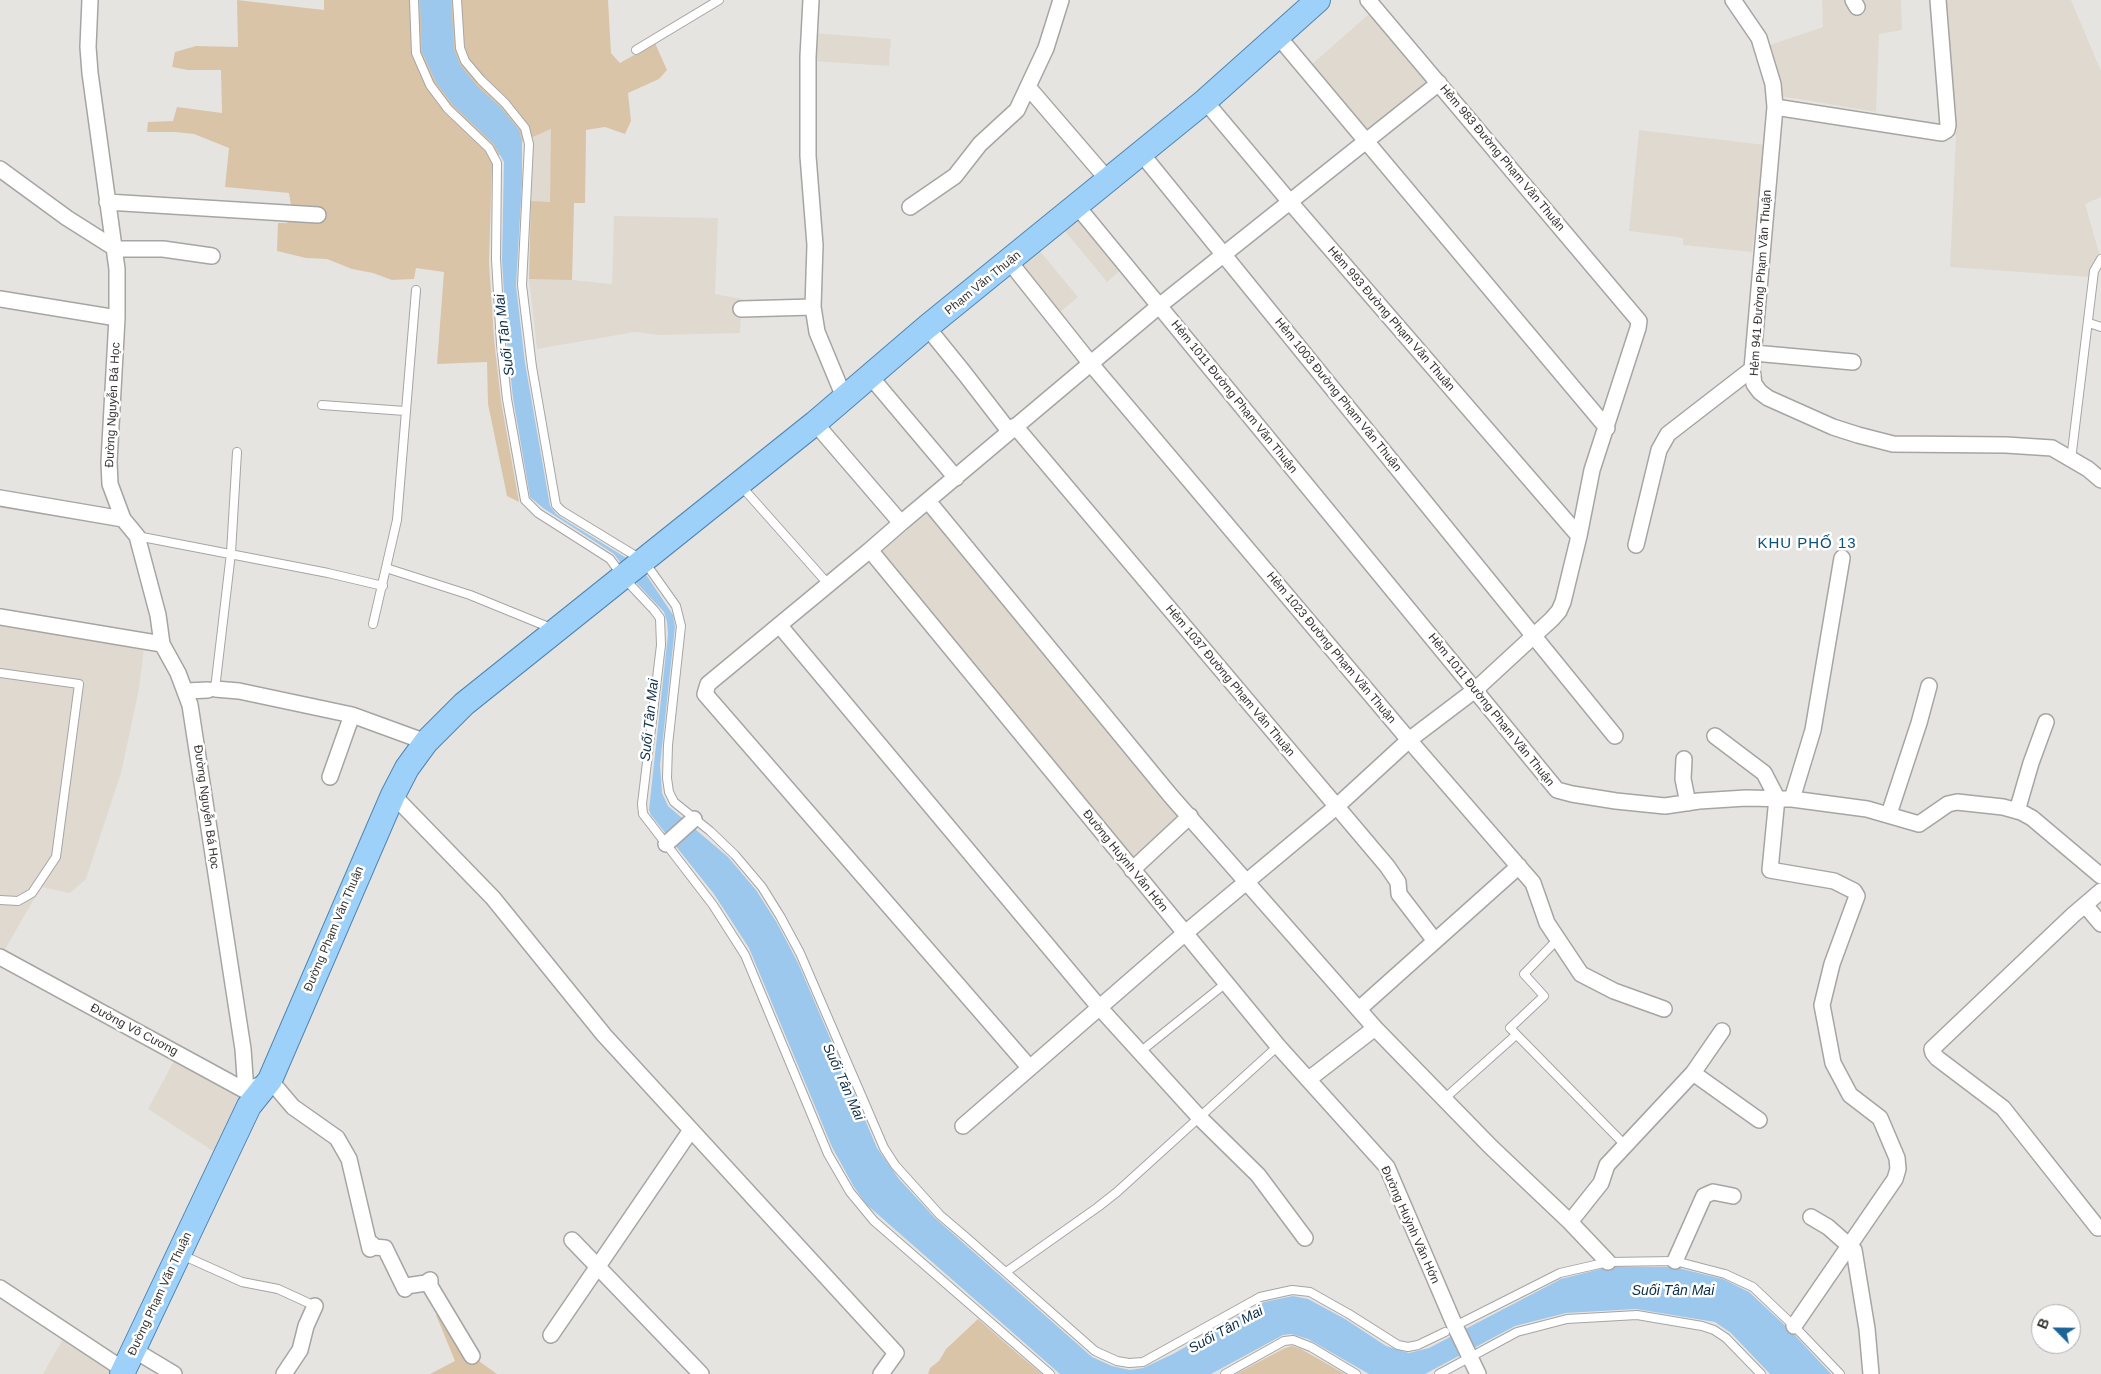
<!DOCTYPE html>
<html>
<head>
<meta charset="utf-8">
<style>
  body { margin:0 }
  #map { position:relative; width:2101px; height:1374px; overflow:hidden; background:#e6e4e1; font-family:Arial,sans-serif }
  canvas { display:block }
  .north { position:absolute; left:2031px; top:1304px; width:50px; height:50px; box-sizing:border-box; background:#fff; border:1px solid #afaeae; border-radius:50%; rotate:293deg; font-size:14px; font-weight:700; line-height:20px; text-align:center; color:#363534 }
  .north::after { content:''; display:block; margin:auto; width:18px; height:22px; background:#1b6498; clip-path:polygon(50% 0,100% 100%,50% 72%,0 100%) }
</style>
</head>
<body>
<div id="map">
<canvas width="2101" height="1374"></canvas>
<div class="north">B</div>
</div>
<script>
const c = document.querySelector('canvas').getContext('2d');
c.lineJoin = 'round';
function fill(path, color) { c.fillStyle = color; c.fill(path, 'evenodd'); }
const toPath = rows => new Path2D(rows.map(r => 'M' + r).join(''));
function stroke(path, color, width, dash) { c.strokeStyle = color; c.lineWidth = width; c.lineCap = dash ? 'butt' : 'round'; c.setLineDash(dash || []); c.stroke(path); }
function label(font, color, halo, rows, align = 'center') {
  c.font = font + ' Arial,sans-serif'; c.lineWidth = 5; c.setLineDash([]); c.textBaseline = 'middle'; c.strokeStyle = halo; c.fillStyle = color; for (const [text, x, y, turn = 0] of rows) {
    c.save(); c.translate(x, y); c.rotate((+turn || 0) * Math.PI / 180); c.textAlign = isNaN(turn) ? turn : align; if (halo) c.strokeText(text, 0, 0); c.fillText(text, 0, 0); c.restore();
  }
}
const built = toPath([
  [1822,0,1901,0,1902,30,1879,34,1876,112,1780,96,1770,45,1823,27],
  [1945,0,2071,0,2101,71,2101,197,2085,204,2100,256,2091,270,2089,277,1950,267,1956,137],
  [1369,14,1427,82,1369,133,1311,65],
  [813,33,891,39,889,66,812,61],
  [551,129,586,130,585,203,574,203,572,280,612,284,614,216,718,218,715,294,742,299,740,333,658,335,635,332,537,349,529,279,533,137],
  [1639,130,1765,145,1752,252,1683,245,1683,238,1629,231],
  [1079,217,1122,269,1107,282,1064,230],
  [1039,250,1078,297,1059,313,1020,265],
  [929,512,1180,815,1133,860,879,554],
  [0,623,144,648,139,689,121,773,86,879,70,893,41,887,4,951,0,949],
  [175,1059,244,1096,216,1153,148,1109],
  [64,1337,113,1370,111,1374,43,1374]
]);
const green = toPath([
  [237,0,324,10,324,0,608,0,611,53,620,63,655,43,667,70,659,79,628,93,631,121,625,134,605,127,586,130,585,203,574,203,572,280,529,279,531,201,550,202,551,129,503,150,492,165,489,263,494,339,501,401,519,502,507,496,488,404,487,362,437,364,444,272,416,268,414,279,392,280,373,273,352,269,327,259,306,258,277,251,278,223,287,223,291,206,289,193,225,187,229,148,194,134,175,132,147,132,148,122,173,121,177,107,222,113,221,70,188,70,172,67,175,52,196,46,238,47],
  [442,1311,472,1356,497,1374,430,1374,455,1361,436,1315],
  [978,1319,1019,1355,1042,1374,928,1374,930,1368,939,1361,946,1349],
  [1292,1346,1301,1349,1345,1374,1236,1374,1285,1348]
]);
const water = toPath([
  [420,0,451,0,454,49,460,65,477,86,500,107,519,130,522,142,522,182,516,286,525,363,550,506,556,514,568,522,641,567,673,615,675,627,660,765,662,793,668,806,728,857,756,890,777,923,798,963,877,1148,899,1179,935,1218,1092,1357,1112,1366,1130,1370,1143,1368,1173,1354,1264,1302,1293,1296,1308,1299,1345,1319,1386,1346,1409,1353,1429,1348,1561,1279,1608,1267,1674,1267,1723,1279,1749,1292,1791,1331,1831,1374,1770,1374,1731,1333,1715,1322,1636,1309,1566,1313,1515,1326,1425,1374,1369,1374,1308,1339,1291,1334,1283,1335,1211,1374,1060,1374,866,1204,854,1187,832,1147,749,948,714,894,651,815,649,810,668,634,667,622,664,612,630,576,614,554,543,508,530,497,513,398,507,343,502,260,504,162,494,144,454,106,437,84,422,52]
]);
const service = toPath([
  [414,0,416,53,430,85,448,109,489,148,497,163,496,259,501,344,507,399,525,500,538,513,610,559,623,577,654,610,660,618,661,645,642,804,643,814,713,905,745,955,828,1154,850,1192,874,1221,1050,1374],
  [457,0,460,48,465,61,481,80,505,103,525,128,529,144,522,285,532,367,556,505,562,511,644,561,676,606,681,626,668,745,667,778,669,792,674,802,710,831,735,855,762,887,780,916,800,953,884,1148,895,1165,940,1215,967,1238,1095,1351,1117,1361,1129,1363,1143,1362,1260,1297,1292,1290,1310,1292,1349,1314,1398,1345,1408,1347,1418,1345,1445,1332],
  [636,50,719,0],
  [2089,323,2101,327],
  [322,405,405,411],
  [2071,460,2094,271,2101,259],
  [742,487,829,585],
  [137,536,328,573,383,586],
  [386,568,470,595,551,628],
  [373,624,397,520,416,290],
  [0,673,79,684,56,857,32,893,18,901,0,900],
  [215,689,231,553,237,452],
  [1557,940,1524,974,1544,996,1510,1028,1626,1146],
  [1140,1052,1226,983],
  [1444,1099,1516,1035],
  [182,1255,242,1282,278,1289,315,1306],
  [1006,1272,1098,1207,1117,1192,1278,1046],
  [1455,1326,1560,1273,1608,1262,1675,1261,1725,1274,1753,1287,1794,1326,1840,1374],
  [1225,1374,1284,1341,1293,1340,1311,1347,1356,1374],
  [1439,1374,1517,1332,1567,1319,1637,1315,1702,1326,1714,1330,1726,1338,1761,1374]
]);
const minor = toPath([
  [90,0,88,47,90,73,117,269,117,318,109,462,110,484,123,519,137,536,158,615,162,644,178,673,190,705,243,1049,246,1091],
  [811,0,808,57,808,156,815,245,813,307,817,332,844,397],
  [1733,0,1759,38,1773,84,1775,107,1752,369,1754,384,1760,392,1768,398,1833,427,1858,435,1893,444,2006,445,2052,448,2088,469,2101,480],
  [1853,0,1857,7],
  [1277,35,1607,428],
  [1028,87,1108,180],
  [1205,101,1290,202,1579,536],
  [1775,107,1942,133,1947,130,1948,125,1938,0],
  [1141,153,1615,736],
  [0,169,67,218,116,249,163,249,212,256],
  [107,202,318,215],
  [1077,206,1557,790,1572,794,1616,801,1665,806,1699,801,1746,798,1792,799,1867,809,1919,824,1948,804,1957,802,2003,807,2021,812,2032,818,2101,876],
  [910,207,955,176,980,144,1017,110,1046,48,1061,0],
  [1009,261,1091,364,1409,740,1533,883,1547,923,1581,974,1614,991,1664,1009],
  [0,299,117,318],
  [741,309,813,307],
  [927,327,965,374,1009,431],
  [1754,353,1853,362],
  [870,376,956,478],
  [815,423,901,523,870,550,1278,1046,1387,1167,1455,1326,1478,1374],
  [1015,426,1387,866,1398,882,1399,894,1435,941],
  [0,498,123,519],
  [928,501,1170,795,1375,1028,1491,1147,1570,1222,1608,1262],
  [901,523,1159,306,1439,83],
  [1636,545,1659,450,1668,434,1752,369],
  [870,550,708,684,705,694,1029,1067],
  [0,617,162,644],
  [780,626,1099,1007,1199,1117,1258,1175,1305,1238],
  [215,689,239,691,352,715,426,742],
  [186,691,208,690],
  [1715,736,1764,773,1777,798,1770,870,1834,881,1854,891,1857,896,1832,964,1822,1005,1833,1063,1850,1095,1880,1118,1897,1158,1898,1169,1895,1179,1794,1326],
  [1684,759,1683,779,1688,803],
  [330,777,352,715],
  [393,795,493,898,604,1035,896,1353,881,1374],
  [1792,799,1813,730,1842,558],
  [2017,811,2031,763,2046,722],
  [1889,814,1919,723,1929,686],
  [666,844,694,819],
  [1132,870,1190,816],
  [2085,905,2101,924],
  [0,957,246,1091,270,1080,293,1107,337,1138,349,1159,370,1249,372,1244,375,1247,385,1248,405,1289,406,1286,426,1283,430,1280,430,1286,472,1356],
  [1359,1009,1519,866],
  [1693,1073,1759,1120],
  [1309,1079,1375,1028],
  [963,1126,1184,934,1336,807,1409,740,1475,690,1552,619,1559,611,1563,602,1579,536,1592,470,1638,328,1639,321,1368,0],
  [1811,1217,1828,1227,1854,1250,1867,1329,1871,1374],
  [1570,1222,1601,1183,1607,1165,1693,1073,1722,1031],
  [2098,1228,2003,1108,1937,1058,1933,1053,1932,1049,2073,915,2101,891],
  [572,1240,701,1374],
  [1675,1261,1704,1196,1713,1192,1733,1196],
  [0,1288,124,1370],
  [551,1335,691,1130],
  [134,1350,174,1374],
  [284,1374,300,1350,306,1326,315,1306]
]);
const primary = toPath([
  [122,1374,249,1106,270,1080,393,795,407,768,426,742,464,704,815,423,927,327,1205,101,1318,0]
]);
const streetNames = [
  ["Hẻm 983 Đường Phạm Văn Thuận",1502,158,50],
  ["Phạm Văn Thuận",983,283,-39],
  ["Hẻm 941 Đường Phạm Văn Thuận",1761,283,-86],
  ["Hẻm 993 Đường Phạm Văn Thuận",1391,319,49],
  ["Hẻm 1003 Đường Phạm Văn Thuận",1338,395,51],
  ["Hẻm 1011 Đường Phạm Văn Thuận",1234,397,51],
  ["Đường Nguyễn Bá Học",113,405,-87],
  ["Hẻm 1023 Đường Phạm Văn Thuận",1331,648,50],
  ["Hẻm 1037 Đường Phạm Văn Thuận",1230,681,50],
  ["Hẻm 1011 Đường Phạm Văn Thuận",1491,710,51],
  ["Đường Nguyễn Bá Học",206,807,82],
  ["Đường Huỳnh Văn Hớn",1125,861,51],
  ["Đường Phạm Văn Thuận",334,929,-67],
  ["Đường Võ Cương",134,1030,28],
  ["Đường Huỳnh Văn Hớn",1410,1225,66],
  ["Đường Phạm Văn Thuận",160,1294,-65]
];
const waterNames = [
  ["Suối Tân Mai",505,335,-97],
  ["Suối Tân Mai",650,720,-84],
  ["Suối Tân Mai",843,1082,66],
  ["Suối Tân Mai",1673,1291],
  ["Suối Tân Mai",1226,1330,-29]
];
const quarterNames = [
  ["KHU PHỐ 13",1807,544]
];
fill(built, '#e0d9d0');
fill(green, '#dac4a8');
fill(water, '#9dc8ed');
stroke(service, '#a7a5a3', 10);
stroke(minor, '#a7a5a3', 18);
stroke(primary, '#4f86b2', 26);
stroke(service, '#fff', 8);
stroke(minor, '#fff', 15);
stroke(primary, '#9ed1fa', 24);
label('12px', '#363534', '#fff', streetNames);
label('italic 14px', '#0b2d46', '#fff', waterNames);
c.letterSpacing = '1px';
label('15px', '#09517f', '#fff', quarterNames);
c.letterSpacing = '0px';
</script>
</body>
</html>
